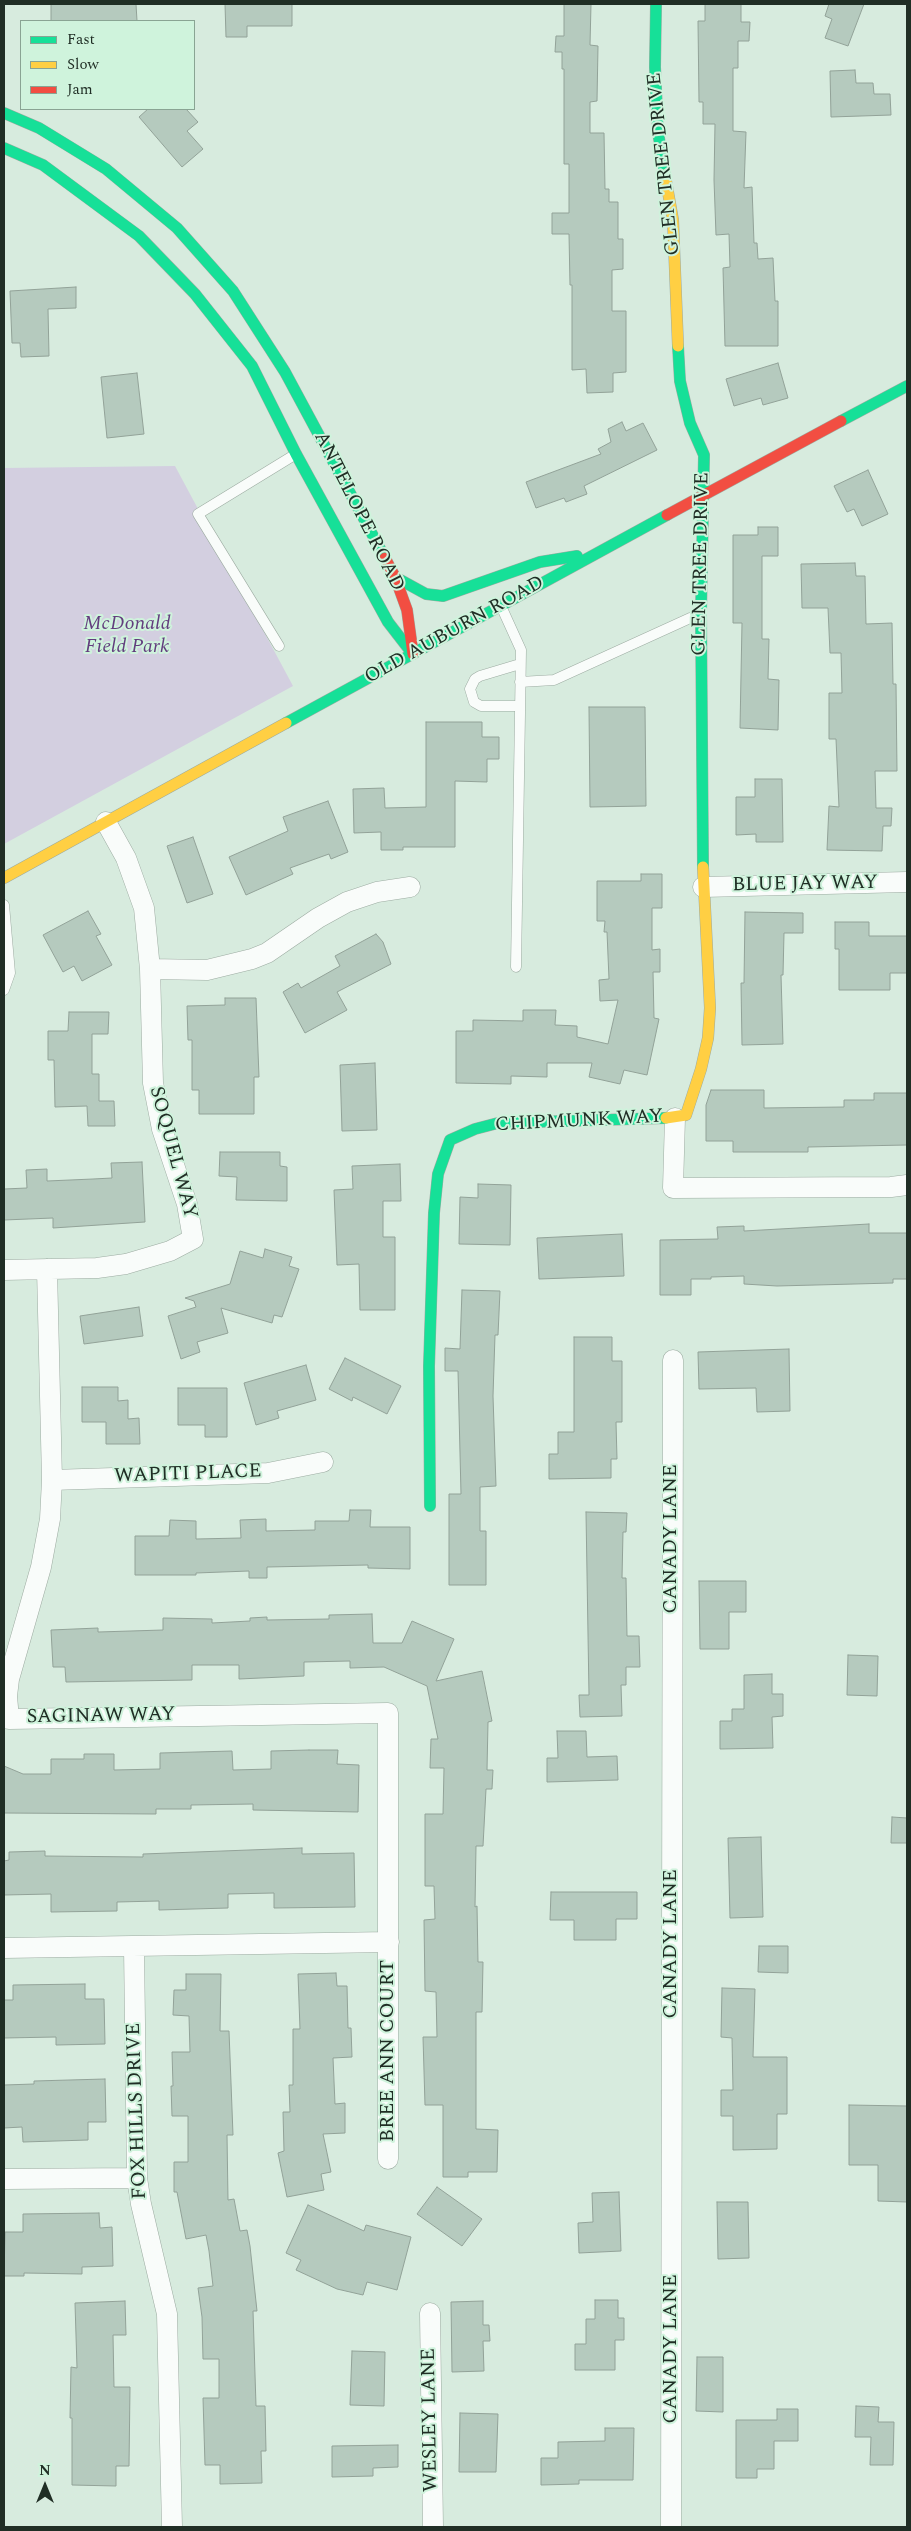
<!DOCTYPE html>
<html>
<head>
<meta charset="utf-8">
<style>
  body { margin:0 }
  #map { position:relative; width:911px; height:2531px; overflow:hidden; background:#d7ebde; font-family:Spectral,serif }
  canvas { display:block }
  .frame { position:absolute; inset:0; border:5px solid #202e25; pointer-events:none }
  .legend { position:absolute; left:20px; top:20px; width:175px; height:90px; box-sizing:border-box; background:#cff3dc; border:1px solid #89a493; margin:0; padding:6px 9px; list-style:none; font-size:15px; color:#202e25 }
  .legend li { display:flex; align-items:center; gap:10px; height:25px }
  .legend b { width:25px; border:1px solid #89a493 }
  .north { position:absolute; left:20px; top:2461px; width:50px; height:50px; -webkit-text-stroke:4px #cff3dc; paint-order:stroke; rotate:0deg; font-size:14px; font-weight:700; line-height:20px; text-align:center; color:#202e25 }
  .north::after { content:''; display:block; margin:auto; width:18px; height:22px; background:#202e25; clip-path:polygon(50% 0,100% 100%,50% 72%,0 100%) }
</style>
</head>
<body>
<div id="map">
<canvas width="911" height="2531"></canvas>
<div class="frame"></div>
<ul class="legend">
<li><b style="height:6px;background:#16e098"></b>Fast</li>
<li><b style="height:6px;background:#ffcf43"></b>Slow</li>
<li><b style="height:6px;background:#f24e42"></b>Jam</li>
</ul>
<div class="north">N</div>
</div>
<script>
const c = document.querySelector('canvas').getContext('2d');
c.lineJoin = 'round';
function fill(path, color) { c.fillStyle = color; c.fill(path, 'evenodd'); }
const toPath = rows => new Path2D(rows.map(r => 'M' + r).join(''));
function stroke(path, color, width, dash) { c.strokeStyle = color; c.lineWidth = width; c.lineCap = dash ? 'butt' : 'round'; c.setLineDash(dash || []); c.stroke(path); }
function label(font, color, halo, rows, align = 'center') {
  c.font = font + ' Spectral,serif'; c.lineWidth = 4; c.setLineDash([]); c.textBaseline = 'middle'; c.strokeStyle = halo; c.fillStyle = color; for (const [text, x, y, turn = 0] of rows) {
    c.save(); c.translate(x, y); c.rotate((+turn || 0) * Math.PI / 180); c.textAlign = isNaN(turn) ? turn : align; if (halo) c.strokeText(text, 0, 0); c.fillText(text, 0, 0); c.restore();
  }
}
const green = toPath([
  [175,466,293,686,4,844,4,468]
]);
const building = toPath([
  [51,4,136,4,137,21,51,21,51,4],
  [225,4,292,4,292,26,247,26,247,37,226,37,225,4],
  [564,4,591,4,590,45,598,46,597,101,590,102,590,133,604,133,605,189,609,189,609,202,618,202,618,239,623,239,623,269,612,270,612,311,626,311,626,372,613,373,613,392,587,393,586,369,572,370,572,285,570,285,569,234,552,234,552,213,569,213,569,164,564,164,564,69,562,69,562,52,555,52,556,36,564,36,564,4],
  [705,4,741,4,741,22,750,22,749,41,738,41,738,68,733,68,733,131,746,132,744,188,752,187,754,243,757,243,758,259,773,258,775,301,778,301,778,346,725,346,723,268,730,267,729,234,716,235,714,180,715,124,703,124,703,102,699,102,698,21,705,21,705,4],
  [829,4,864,4,848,46,825,38,832,19,825,16,829,4],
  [855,70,856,83,873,83,874,94,890,94,891,115,831,117,830,71,855,70],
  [148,109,186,109,198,122,187,131,203,149,182,167,139,117,148,109],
  [76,287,76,308,48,309,49,356,21,357,20,343,12,343,10,291,76,287],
  [778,363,788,398,763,405,761,398,734,406,726,379,778,363],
  [137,373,144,434,107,438,101,377,137,373],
  [622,422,626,431,643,423,657,450,584,486,587,494,566,502,564,498,536,508,526,482,601,454,598,449,611,442,608,429,622,422],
  [868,470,888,514,862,526,854,509,847,512,834,486,868,470],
  [758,527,778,527,778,556,762,556,762,639,769,639,768,679,779,680,778,730,740,728,742,623,733,623,733,535,758,535,758,527],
  [855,563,856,576,865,576,866,624,892,623,893,684,896,684,897,771,875,771,876,808,892,808,891,826,883,826,882,851,827,850,829,806,839,807,836,739,829,739,829,693,842,693,841,653,830,653,828,608,802,608,801,564,855,563],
  [589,707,645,707,646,806,590,807,589,707],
  [426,722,482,722,482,737,499,737,499,759,487,759,487,782,455,781,455,847,403,847,403,850,381,850,381,832,354,833,353,789,384,788,385,808,426,807,426,722],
  [755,779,782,779,783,842,756,842,756,834,736,835,736,797,755,797,755,779],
  [328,801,348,852,331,859,329,854,290,868,293,874,246,895,229,857,288,831,283,817,328,801],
  [193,837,213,894,187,903,167,846,193,837],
  [641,874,662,874,662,908,652,908,652,950,660,949,660,972,653,972,654,1018,659,1019,647,1075,624,1070,620,1084,589,1077,592,1063,547,1063,547,1077,511,1076,511,1084,456,1083,456,1031,473,1031,473,1020,523,1021,523,1010,556,1010,555,1025,577,1026,577,1037,608,1044,618,1000,600,1001,599,980,609,979,607,932,604,932,605,921,597,921,597,881,641,881,641,874],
  [88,911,101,934,96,936,112,965,82,981,74,966,63,972,43,935,88,911],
  [745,912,803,913,803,933,784,933,783,975,781,975,783,1044,742,1045,741,983,744,983,745,912],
  [835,922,869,922,869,936,907,936,907,973,890,973,890,990,839,990,839,949,835,949,835,922],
  [376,934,383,942,391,964,337,992,347,1010,305,1033,283,992,298,983,301,988,340,966,335,956,376,934],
  [225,998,256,998,259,1077,254,1077,254,1114,199,1114,199,1090,192,1090,192,1040,188,1040,187,1006,225,1005,225,998],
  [69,1012,109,1012,108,1034,92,1034,92,1074,99,1074,99,1101,114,1101,115,1126,88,1126,87,1106,55,1107,54,1060,48,1060,48,1031,68,1031,69,1012],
  [375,1063,377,1130,342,1131,340,1065,375,1063],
  [711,1090,764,1090,764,1108,844,1107,844,1100,874,1100,874,1093,907,1093,907,1145,808,1147,808,1152,733,1152,733,1141,706,1141,706,1105,711,1090],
  [220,1152,280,1152,280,1166,287,1167,287,1201,236,1200,237,1177,219,1176,220,1152],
  [142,1162,145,1222,53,1228,53,1218,4,1220,4,1189,27,1188,26,1170,47,1169,47,1181,93,1179,112,1178,111,1163,142,1162],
  [400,1164,401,1201,383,1201,383,1237,395,1237,395,1310,360,1310,359,1264,337,1265,334,1190,353,1189,352,1166,400,1164],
  [478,1184,511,1185,510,1245,459,1244,460,1197,478,1198,478,1184],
  [869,1224,869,1233,907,1233,907,1279,893,1279,893,1283,777,1286,744,1284,744,1276,711,1277,711,1279,691,1279,691,1295,660,1295,660,1240,718,1239,717,1227,744,1226,744,1231,869,1224],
  [622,1234,624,1276,539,1279,537,1238,622,1234],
  [265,1249,292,1257,289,1266,299,1269,282,1317,274,1315,272,1323,221,1308,228,1333,197,1342,200,1352,181,1359,168,1316,196,1307,194,1301,185,1298,230,1284,240,1251,263,1258,265,1249],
  [462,1290,500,1291,498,1335,495,1335,493,1396,496,1486,480,1487,480,1531,486,1531,486,1585,449,1585,449,1494,461,1494,458,1371,445,1371,445,1348,460,1349,462,1290],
  [139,1307,143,1336,84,1344,80,1316,139,1307],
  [574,1337,612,1337,612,1361,622,1361,622,1422,616,1422,617,1459,611,1459,611,1478,549,1479,549,1454,558,1454,558,1432,574,1432,574,1337],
  [789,1349,790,1411,757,1412,756,1388,699,1389,698,1352,789,1349],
  [345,1358,401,1386,387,1414,353,1397,352,1401,329,1389,345,1358],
  [306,1365,316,1400,277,1411,279,1418,256,1425,244,1383,306,1365],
  [82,1387,118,1387,118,1401,128,1400,128,1419,139,1418,140,1444,106,1444,106,1422,82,1422,82,1387],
  [178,1388,227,1388,227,1437,205,1437,205,1425,178,1425,178,1388],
  [350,1510,371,1510,370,1527,410,1527,410,1569,368,1568,368,1565,267,1567,267,1578,249,1578,249,1571,196,1573,196,1575,135,1575,135,1536,169,1536,170,1520,196,1521,196,1539,241,1538,240,1520,266,1519,266,1531,315,1530,315,1521,349,1521,350,1510],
  [586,1512,627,1513,626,1532,623,1532,622,1578,626,1578,627,1636,639,1636,640,1667,626,1667,626,1685,621,1685,622,1716,580,1717,579,1695,589,1695,586,1512],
  [699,1581,746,1581,746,1612,729,1612,729,1649,700,1649,699,1581],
  [372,1614,373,1643,402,1643,412,1621,454,1639,436,1681,482,1671,492,1721,488,1722,487,1770,493,1770,492,1789,486,1789,483,1846,476,1846,475,1907,477,1906,478,1962,483,1962,482,2012,476,2012,476,2129,498,2130,497,2172,468,2172,468,2177,443,2177,443,2105,425,2105,423,2037,437,2037,436,1992,425,1991,424,1920,435,1919,434,1886,425,1886,425,1814,443,1814,444,1768,430,1768,431,1739,438,1739,427,1686,384,1667,350,1668,350,1661,304,1662,304,1676,239,1679,239,1665,192,1665,192,1680,66,1682,65,1667,53,1667,51,1630,98,1628,98,1632,163,1630,163,1618,212,1619,212,1623,250,1621,250,1618,267,1617,267,1620,329,1619,329,1615,372,1614],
  [848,1655,878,1656,877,1696,847,1695,848,1655],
  [772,1674,772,1694,783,1694,783,1716,772,1717,773,1748,720,1749,720,1721,732,1721,732,1709,744,1709,744,1675,772,1674],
  [557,1731,586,1731,587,1757,617,1756,618,1780,547,1782,547,1758,558,1758,557,1731],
  [309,1750,338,1750,337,1764,359,1765,358,1812,253,1810,253,1804,191,1805,191,1809,156,1809,156,1814,4,1813,4,1766,23,1774,51,1774,51,1759,84,1759,84,1754,114,1754,114,1770,160,1769,160,1753,232,1751,233,1770,271,1769,271,1751,309,1750],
  [892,1817,907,1818,907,1843,891,1843,892,1817],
  [761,1837,763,1917,730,1918,728,1838,761,1837],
  [302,1848,302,1854,354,1853,355,1907,274,1908,274,1893,228,1894,228,1908,159,1910,159,1901,117,1902,117,1911,51,1912,51,1894,4,1895,4,1861,9,1860,9,1852,45,1851,45,1856,143,1857,143,1854,302,1848],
  [551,1892,637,1892,637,1919,616,1919,616,1940,574,1940,574,1920,550,1920,551,1892],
  [759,1946,788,1946,788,1973,758,1972,759,1946],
  [336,1973,337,1986,347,1986,348,2028,351,2028,352,2057,333,2058,335,2104,345,2103,345,2133,323,2134,331,2172,321,2174,324,2190,287,2197,278,2153,284,2151,283,2112,290,2112,289,2085,293,2085,293,2029,300,2029,298,1974,336,1973],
  [186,1974,221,1974,220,2031,229,2031,233,2135,227,2135,228,2200,234,2199,240,2231,247,2230,250,2246,257,2311,253,2311,256,2406,265,2406,266,2451,261,2451,262,2483,220,2484,220,2465,205,2465,203,2398,219,2398,219,2359,203,2359,202,2317,198,2288,213,2286,209,2251,206,2235,186,2239,177,2192,174,2192,174,2162,188,2162,188,2116,172,2116,171,2086,173,2086,172,2052,190,2052,189,2016,173,2015,174,1990,186,1990,186,1974],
  [85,1984,85,1999,104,1999,105,2044,56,2045,56,2037,4,2038,4,2000,13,2000,13,1985,85,1984],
  [722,1988,755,1989,753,2057,787,2057,787,2114,777,2114,777,2149,733,2150,733,2116,721,2116,721,2090,733,2090,732,2038,721,2037,722,1988],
  [105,2079,106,2122,88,2122,88,2140,23,2142,22,2127,4,2128,4,2085,34,2084,34,2081,105,2079],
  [849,2105,907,2106,907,2202,878,2201,878,2165,849,2165,849,2105],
  [437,2187,482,2219,462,2246,417,2214,437,2187],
  [619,2192,621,2251,579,2253,578,2223,593,2222,592,2193,619,2192],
  [717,2202,748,2202,749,2258,718,2259,717,2202],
  [308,2205,364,2231,366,2225,411,2237,397,2290,367,2282,363,2295,337,2289,296,2270,301,2260,286,2253,308,2205],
  [99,2213,100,2228,112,2227,113,2266,82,2267,82,2274,24,2273,24,2276,4,2276,5,2232,23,2232,23,2214,99,2213],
  [595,2300,618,2300,618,2318,624,2318,624,2340,615,2340,615,2370,575,2370,575,2344,586,2344,586,2319,595,2319,595,2300],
  [125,2301,126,2335,113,2335,114,2387,130,2387,129,2466,116,2466,116,2486,72,2485,72,2418,70,2418,71,2367,77,2368,75,2303,125,2301],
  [483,2301,483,2325,489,2325,490,2341,483,2341,484,2371,452,2372,451,2302,483,2301],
  [352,2351,385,2352,384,2406,350,2405,352,2351],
  [697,2357,723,2357,723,2412,696,2411,697,2357],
  [856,2406,879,2407,878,2422,894,2422,893,2465,870,2465,871,2437,855,2437,856,2406],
  [777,2409,798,2409,798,2441,774,2441,774,2469,757,2469,757,2478,736,2478,736,2420,777,2420,777,2409],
  [460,2413,498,2414,496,2472,459,2472,460,2413],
  [605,2428,634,2428,633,2480,579,2480,579,2484,541,2485,541,2458,558,2458,558,2442,605,2441,605,2428],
  [398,2445,398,2467,373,2468,373,2476,332,2477,332,2446,398,2445]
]);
const lane = toPath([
  [501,606,521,650,516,967],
  [279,646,198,514,296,454],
  [520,664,480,676,475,679,470,689,474,702,481,706,520,706],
  [520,682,554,680,699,614],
  [4,905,10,973,4,990]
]);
const street = toPath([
  [703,887,907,882],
  [150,969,207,970,252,959,267,953,318,918,347,902,377,892,410,887],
  [675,1118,673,1188,891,1187,907,1185],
  [47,1269,52,1480,50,1519,41,1567,9,1679,7,1696,9,1719,388,1713,388,2159],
  [4,1270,97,1268,126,1264,170,1251,193,1239,187,1204,162,1129,153,1083,150,969,144,908,126,858,106,822],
  [52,1480,268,1473,323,1462],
  [134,1947,137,2178,141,2204,167,2314,172,2527],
  [4,1948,389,1942],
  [4,2179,137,2178],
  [430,2313,433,2527],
  [671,2527,673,1360]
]);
const fast = toPath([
  [656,4,655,67,658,132,665,175],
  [4,113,39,128,106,169,177,228,233,291,285,372,385,558],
  [4,148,43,165,139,236,195,294,252,366,296,454,388,622,412,653],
  [678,346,680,381,690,423,704,455,701,613,703,867],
  [841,421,907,386],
  [395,577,426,594,443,596,540,562,577,556],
  [286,723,667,515],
  [430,1506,429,1366,434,1213,438,1174,450,1140,475,1129,498,1123,666,1118]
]);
const slow = toPath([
  [665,175,673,220,678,346],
  [4,878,286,723],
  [666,1118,686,1115,701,1069,708,1038,710,1008,703,867]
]);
const jam = toPath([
  [667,515,841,421],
  [385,558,395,577,407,610,413,654]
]);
const streetNames = [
  ["GLEN TREE DRIVE",665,164,-96],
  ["ANTELOPE ROAD",358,512,63],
  ["GLEN TREE DRIVE",702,564,-89],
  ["OLD AUBURN ROAD",455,631,-29],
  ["BLUE JAY WAY",805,885,-1],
  ["CHIPMUNK WAY",579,1122,-3],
  ["SOQUEL WAY",172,1153,75],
  ["WAPITI PLACE",188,1475,-2],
  ["CANADY LANE",672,1539,-90],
  ["SAGINAW WAY",101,1717,-1],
  ["CANADY LANE",672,1944,-90],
  ["BREE ANN COURT",389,2051,-90],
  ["FOX HILLS DRIVE",138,2111,-92],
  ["CANADY LANE",672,2349,-90],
  ["WESLEY LANE",431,2420,-91]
];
const parkNames = [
  ["McDonald",127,625],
  ["Field Park",127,648]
];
fill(green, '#d3cfe0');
fill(building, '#b5cabe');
stroke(building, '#92a298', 1);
stroke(lane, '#9caba1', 11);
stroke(street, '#9caba1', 21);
stroke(fast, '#9caba1', 12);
stroke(slow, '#9caba1', 12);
stroke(jam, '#9caba1', 12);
stroke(lane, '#f9fcfa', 10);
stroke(street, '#f9fcfa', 20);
stroke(fast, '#16e098', 11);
stroke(slow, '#ffcf43', 11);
stroke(jam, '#f24e42', 11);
label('20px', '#202e25', '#cff3dc', streetNames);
label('italic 20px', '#623d7e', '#cff3dc', parkNames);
</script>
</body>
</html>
